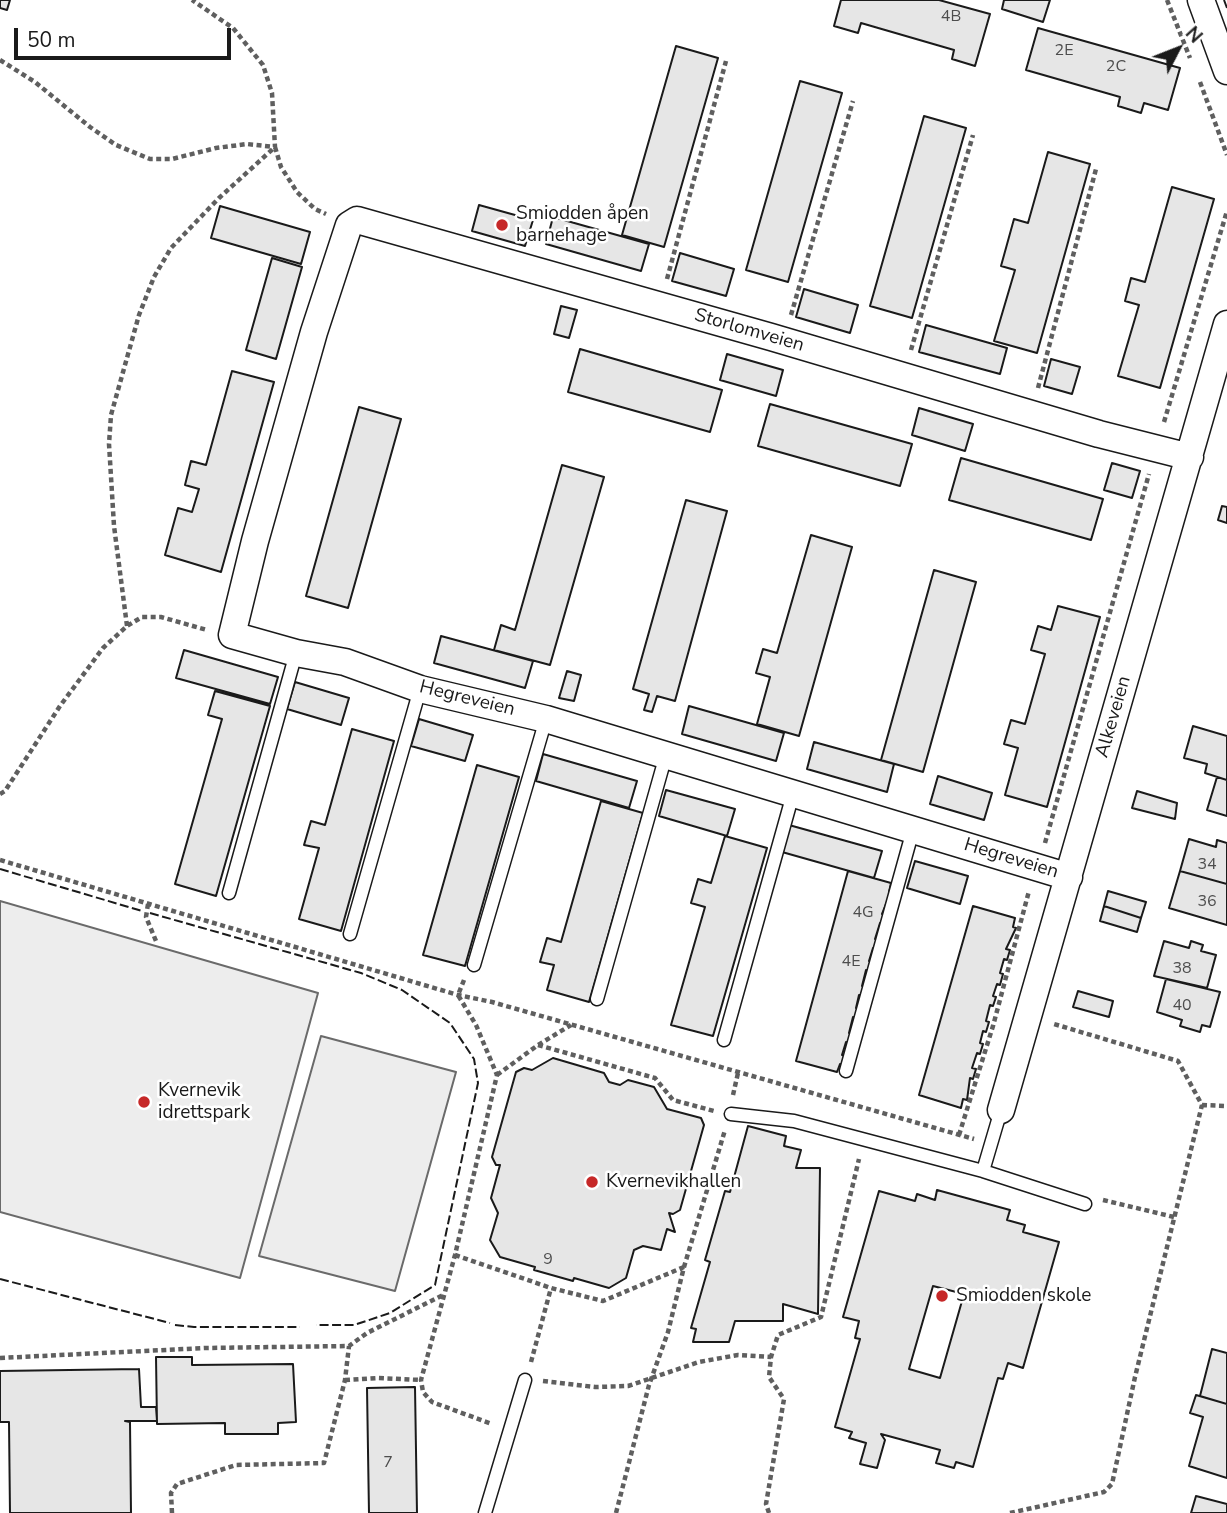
<!DOCTYPE html>
<html>
<head>
<meta charset="utf-8">
<style>
  body { margin:0 }
  #map { position:relative; width:1227px; height:1513px; overflow:hidden; background:#fff; font-family:"Nunito Sans",sans-serif }
  canvas { display:block }
  .north { position:absolute; left:1143px; top:14px; width:70px; height:70px; -webkit-text-stroke:5px #fff; paint-order:stroke; rotate:48deg; font-size:19px; font-weight:700; line-height:28px; text-align:center; color:#1a1a1a }
  .north::after { content:''; display:block; margin:auto; width:24px; height:32px; background:#1a1a1a; clip-path:polygon(50% 0,100% 100%,50% 72%,0 100%) }
  .scale { position:absolute; left:14px; top:28px; width:217px; height:32px; box-sizing:border-box; border:4px solid #1a1a1a; border-top:0; padding-left:9px; font-size:21px; line-height:24px; white-space:nowrap; color:#1a1a1a; -webkit-text-stroke:5px #fff; paint-order:stroke }
</style>
</head>
<body>
<div id="map">
<canvas width="1227" height="1513"></canvas>
<div class="north">N</div>
<div class="scale">50 m</div>
</div>
<script>
const c = document.querySelector('canvas').getContext('2d');
c.lineJoin = 'round';
function fill(path, color) { c.fillStyle = color; c.fill(path, 'evenodd'); }
const toPath = rows => new Path2D(rows.map(r => 'M' + r).join(''));
function stroke(path, color, width, dash) { c.strokeStyle = color; c.lineWidth = width; c.lineCap = dash ? 'butt' : 'round'; c.setLineDash(dash || []); c.stroke(path); }
function label(font, color, halo, rows, align = 'center') {
  c.font = font + ' "Nunito Sans",sans-serif'; c.lineWidth = 5; c.setLineDash([]); c.textBaseline = 'middle'; c.strokeStyle = halo; c.fillStyle = color; for (const [text, x, y, turn = 0] of rows) {
    c.save(); c.translate(x, y); c.rotate((+turn || 0) * Math.PI / 180); c.textAlign = isNaN(turn) ? turn : align; if (halo) c.strokeText(text, 0, 0); c.fillText(text, 0, 0); c.restore();
  }
}
const built = toPath([
  [0,901,318,993,240,1278,0,1212,0,901],
  [321,1036,456,1072,395,1291,259,1256,321,1036]
]);
const building = toPath([
  [0,0,10,0,7,10,0,8,0,0],
  [841,0,939,0,990,14,975,66,952,59,954,50,861,23,858,33,834,26,841,0],
  [1004,0,1050,0,1043,22,1002,9,1004,0],
  [1038,28,1180,68,1168,110,1144,103,1141,113,1118,106,1120,97,1026,70,1038,28],
  [676,46,718,58,664,247,622,235,676,46],
  [800,81,842,93,788,282,746,270,800,81],
  [924,116,966,128,912,318,870,306,924,116],
  [1048,152,1090,164,1037,353,994,341,1015,270,1001,266,1014,219,1028,223,1048,152],
  [1172,187,1214,199,1160,388,1118,376,1139,305,1125,301,1131,278,1145,282,1172,187],
  [479,205,533,220,525,246,472,231,479,205],
  [220,206,310,232,301,264,211,238,220,206],
  [553,217,649,244,641,271,546,244,553,217],
  [680,253,734,269,726,296,672,281,680,253],
  [272,258,302,267,276,359,246,350,272,258],
  [804,289,858,305,850,333,796,317,804,289],
  [561,306,577,310,569,338,554,334,561,306],
  [926,325,1007,348,1000,374,919,352,926,325],
  [580,349,722,390,710,432,568,392,580,349],
  [727,354,783,370,776,396,720,380,727,354],
  [1051,359,1080,367,1072,394,1044,386,1051,359],
  [232,371,274,382,221,572,165,555,178,508,192,512,199,489,185,485,191,461,206,465,232,371],
  [770,404,912,444,900,486,758,446,770,404],
  [359,407,401,419,348,608,306,596,359,407],
  [919,408,973,424,965,451,912,435,919,408],
  [961,458,1103,499,1091,540,949,500,961,458],
  [1112,463,1140,471,1132,498,1104,490,1112,463],
  [562,465,604,477,550,665,494,650,501,625,515,630,562,465],
  [686,500,727,511,675,701,657,696,652,712,644,710,649,694,633,689,686,500],
  [1222,506,1227,507,1227,523,1218,520,1222,506],
  [811,535,852,547,799,736,757,724,770,677,756,673,763,649,777,653,811,535],
  [934,570,976,582,923,772,881,760,934,570],
  [1058,606,1100,617,1047,807,1005,795,1018,748,1004,744,1011,720,1025,724,1045,654,1031,650,1038,626,1051,630,1058,606],
  [441,636,533,661,525,688,434,663,441,636],
  [184,650,278,677,270,704,176,678,184,650],
  [567,671,581,675,574,701,559,698,567,671],
  [295,682,349,698,341,725,287,709,295,682],
  [215,691,270,706,216,896,175,884,222,719,208,715,215,691],
  [689,706,784,733,776,761,682,734,689,706],
  [419,719,473,735,465,761,411,746,419,719],
  [1193,726,1227,736,1227,780,1205,773,1207,764,1184,758,1193,726],
  [352,729,394,741,341,931,299,919,319,848,304,845,311,821,325,825,352,729],
  [814,742,894,764,887,792,807,769,814,742],
  [543,754,637,781,629,808,536,781,543,754],
  [477,765,519,777,465,966,423,955,477,765],
  [938,776,992,793,984,820,930,804,938,776],
  [1217,777,1227,780,1227,816,1207,810,1217,777],
  [666,790,735,809,727,836,659,816,666,790],
  [1137,791,1177,803,1175,819,1132,808,1137,791],
  [601,801,643,813,589,1002,547,990,554,965,540,962,547,938,561,942,601,801],
  [789,825,882,851,874,878,782,852,789,825],
  [725,836,767,848,713,1036,671,1025,705,907,691,903,698,879,711,883,725,836],
  [1189,839,1216,847,1217,840,1227,843,1227,884,1180,871,1189,839],
  [915,861,968,876,960,904,907,888,915,861],
  [848,871,891,883,889,892,891,892,882,914,885,915,883,924,880,923,875,939,878,939,876,949,873,948,869,961,872,962,870,971,866,970,862,986,865,986,863,995,859,995,856,1008,859,1009,857,1018,853,1017,849,1033,852,1033,849,1043,846,1042,842,1055,845,1056,843,1065,840,1064,837,1072,796,1061,848,871],
  [1180,871,1227,884,1227,925,1169,908,1180,871],
  [1108,891,1146,902,1141,918,1104,906,1108,891],
  [973,906,1015,918,1013,927,1016,928,1006,949,1010,950,1007,960,1004,959,1000,973,1003,974,1000,985,997,984,993,996,996,997,993,1006,990,1005,986,1021,989,1022,986,1032,983,1031,980,1043,983,1044,980,1054,977,1053,972,1068,976,1069,973,1079,970,1078,967,1100,963,1099,961,1108,919,1095,973,906],
  [1104,906,1141,918,1137,932,1100,921,1104,906],
  [1164,941,1189,948,1191,941,1203,945,1201,951,1216,955,1207,988,1154,976,1164,941],
  [1166,979,1220,992,1210,1027,1202,1025,1200,1032,1180,1026,1182,1020,1157,1012,1166,979],
  [1078,991,1113,1001,1109,1017,1073,1007,1078,991],
  [553,1058,604,1073,609,1082,620,1085,628,1080,654,1087,667,1109,701,1118,704,1125,680,1210,673,1214,669,1213,675,1232,667,1229,661,1250,643,1246,634,1250,626,1278,609,1288,574,1278,573,1281,534,1270,535,1267,500,1257,490,1240,498,1213,491,1198,500,1165,496,1165,492,1157,516,1072,524,1068,532,1070,553,1058],
  [748,1126,786,1136,784,1146,801,1150,796,1168,820,1168,818,1314,783,1304,783,1321,735,1321,729,1342,693,1342,696,1329,691,1328,710,1262,705,1260,725,1191,730,1192,748,1126],
  [937,1190,1010,1210,1007,1220,1025,1225,1023,1232,1059,1242,1023,1368,1008,1363,1003,1379,998,1378,973,1467,956,1462,954,1468,936,1463,940,1450,881,1434,885,1440,877,1468,860,1464,866,1443,849,1438,852,1432,835,1427,860,1339,855,1338,859,1321,843,1317,879,1191,915,1201,917,1194,935,1200,937,1190],
  [933,1286,964,1294,940,1378,909,1369,933,1286],
  [1212,1349,1227,1353,1227,1404,1200,1396,1212,1349],
  [156,1357,192,1357,192,1365,293,1364,296,1422,278,1423,278,1434,225,1434,225,1423,157,1424,156,1357],
  [139,1369,141,1407,156,1407,157,1421,125,1421,130,1422,131,1513,10,1513,9,1422,0,1422,0,1371,139,1369],
  [415,1387,417,1513,369,1513,367,1388,415,1387],
  [1196,1395,1227,1404,1227,1478,1189,1466,1203,1417,1190,1413,1196,1395],
  [1196,1496,1227,1504,1227,1513,1191,1513,1196,1496]
]);
const path = toPath([
  [1167,0,1190,58],
  [0,60,35,82,90,127,116,145,150,159,172,159,216,148,247,144,275,147,272,93,263,65,233,28,192,0],
  [1200,82,1227,155],
  [667,279,726,61],
  [791,315,853,101],
  [911,350,973,135],
  [1038,388,1096,169],
  [1164,422,1227,211],
  [127,626,114,526,109,444,111,415,139,315,154,277,171,248,219,198,275,147,281,167,297,192,315,209,326,214],
  [0,794,5,791,60,706,103,648,127,626,142,617,161,617,207,630],
  [1045,843,1149,474],
  [0,860,458,995,492,1002,974,1139],
  [148,904,146,917,156,941],
  [464,980,458,995,476,1025,497,1075,455,1255,421,1380,423,1392,432,1402,492,1424],
  [538,1045,655,1078,673,1100,714,1111],
  [497,1075,538,1045,571,1025],
  [733,1095,738,1073],
  [1202,1105,1227,1106],
  [959,1135,993,1026,1029,891],
  [1103,1200,1174,1217],
  [455,1255,551,1288,603,1301,684,1267],
  [0,1358,205,1348,349,1346,367,1333,443,1295],
  [531,1362,551,1288],
  [345,1380,378,1378,421,1380],
  [543,1381,595,1387,628,1386,699,1362,738,1355,771,1357],
  [172,1513,171,1493,177,1484,236,1465,324,1463,345,1380,349,1346],
  [616,1513,649,1385,668,1332,684,1267,725,1130],
  [769,1513,766,1504,784,1399,769,1377,771,1357,778,1335,821,1317,859,1159],
  [1010,1513,1104,1492,1112,1484,1135,1377,1202,1105,1178,1061,1054,1024]
]);
const lane = toPath([
  [229,893,296,653],
  [350,934,420,689],
  [474,965,546,719],
  [597,999,666,755],
  [724,1040,793,794],
  [846,1071,913,830],
  [731,1114,794,1121,983,1171,1085,1204],
  [983,1171,1001,1110],
  [485,1513,525,1380]
]);
const street = toPath([
  [1201,0,1227,71],
  [1069,877,546,719,420,689,345,662,296,653,232,635,255,541,314,332,349,225,357,220,771,337,1099,434,1190,457],
  [1001,1110,1227,324]
]);
const fence = toPath([
  [1224,0,1227,8],
  [0,869,142,911],
  [150,913,361,973,402,990,450,1023,474,1059,478,1083,435,1285,390,1313,354,1325,316,1325],
  [0,1279,170,1323],
  [175,1325,194,1327,300,1327]
]);
const markers = [
  [502,225,7,"#c62828"],
  [144,1102,7,"#c62828"],
  [592,1182,7,"#c62828"],
  [942,1296,7,"#c62828"]
];
const numberNames = [
  ["4B",951,17],
  ["2E",1064,51],
  ["2C",1116,67],
  ["34",1207,865],
  ["36",1207,902],
  ["4G",863,913],
  ["4E",851,962],
  ["38",1182,969],
  ["40",1182,1006],
  ["9",548,1260],
  ["7",388,1463]
];
const poiNames = [
  ["Smiodden åpen",516,214],
  ["barnehage",516,236],
  ["Kvernevik",158,1091],
  ["idrettspark",158,1113],
  ["Kvernevikhallen",606,1182],
  ["Smiodden skole",956,1296]
];
const streetNames = [
  ["Storlomveien",749,331,16],
  ["Hegreveien",467,699,14],
  ["Alkeveien",1114,717,-74],
  ["Hegreveien",1011,859,17]
];
fill(built, '#ededed');
stroke(built, '#6a6a6a', 2);
fill(building, '#e6e6e6');
stroke(building, '#1a1a1a', 2);
stroke(lane, '#1a1a1a', 15);
stroke(street, '#1a1a1a', 29);
stroke(path, '#5f5f5f', 4.5, [5, 3.5]);
stroke(lane, '#fff', 12);
stroke(street, '#fff', 26);
stroke(fence, '#1a1a1a', 2, [9, 3.5]);
for (const [x, y, r, color] of markers) { const dot = new Path2D(); dot.arc(x, y, r, 0, 2 * Math.PI); c.fillStyle = color; c.fill(dot); stroke(dot, '#fff', 2.5); }
label('16px', '#4d4d4d', null, numberNames);
label('19px', '#1a1a1a', '#fff', poiNames, 'left');
label('19px', '#1a1a1a', '#fff', streetNames);
</script>
</body>
</html>
